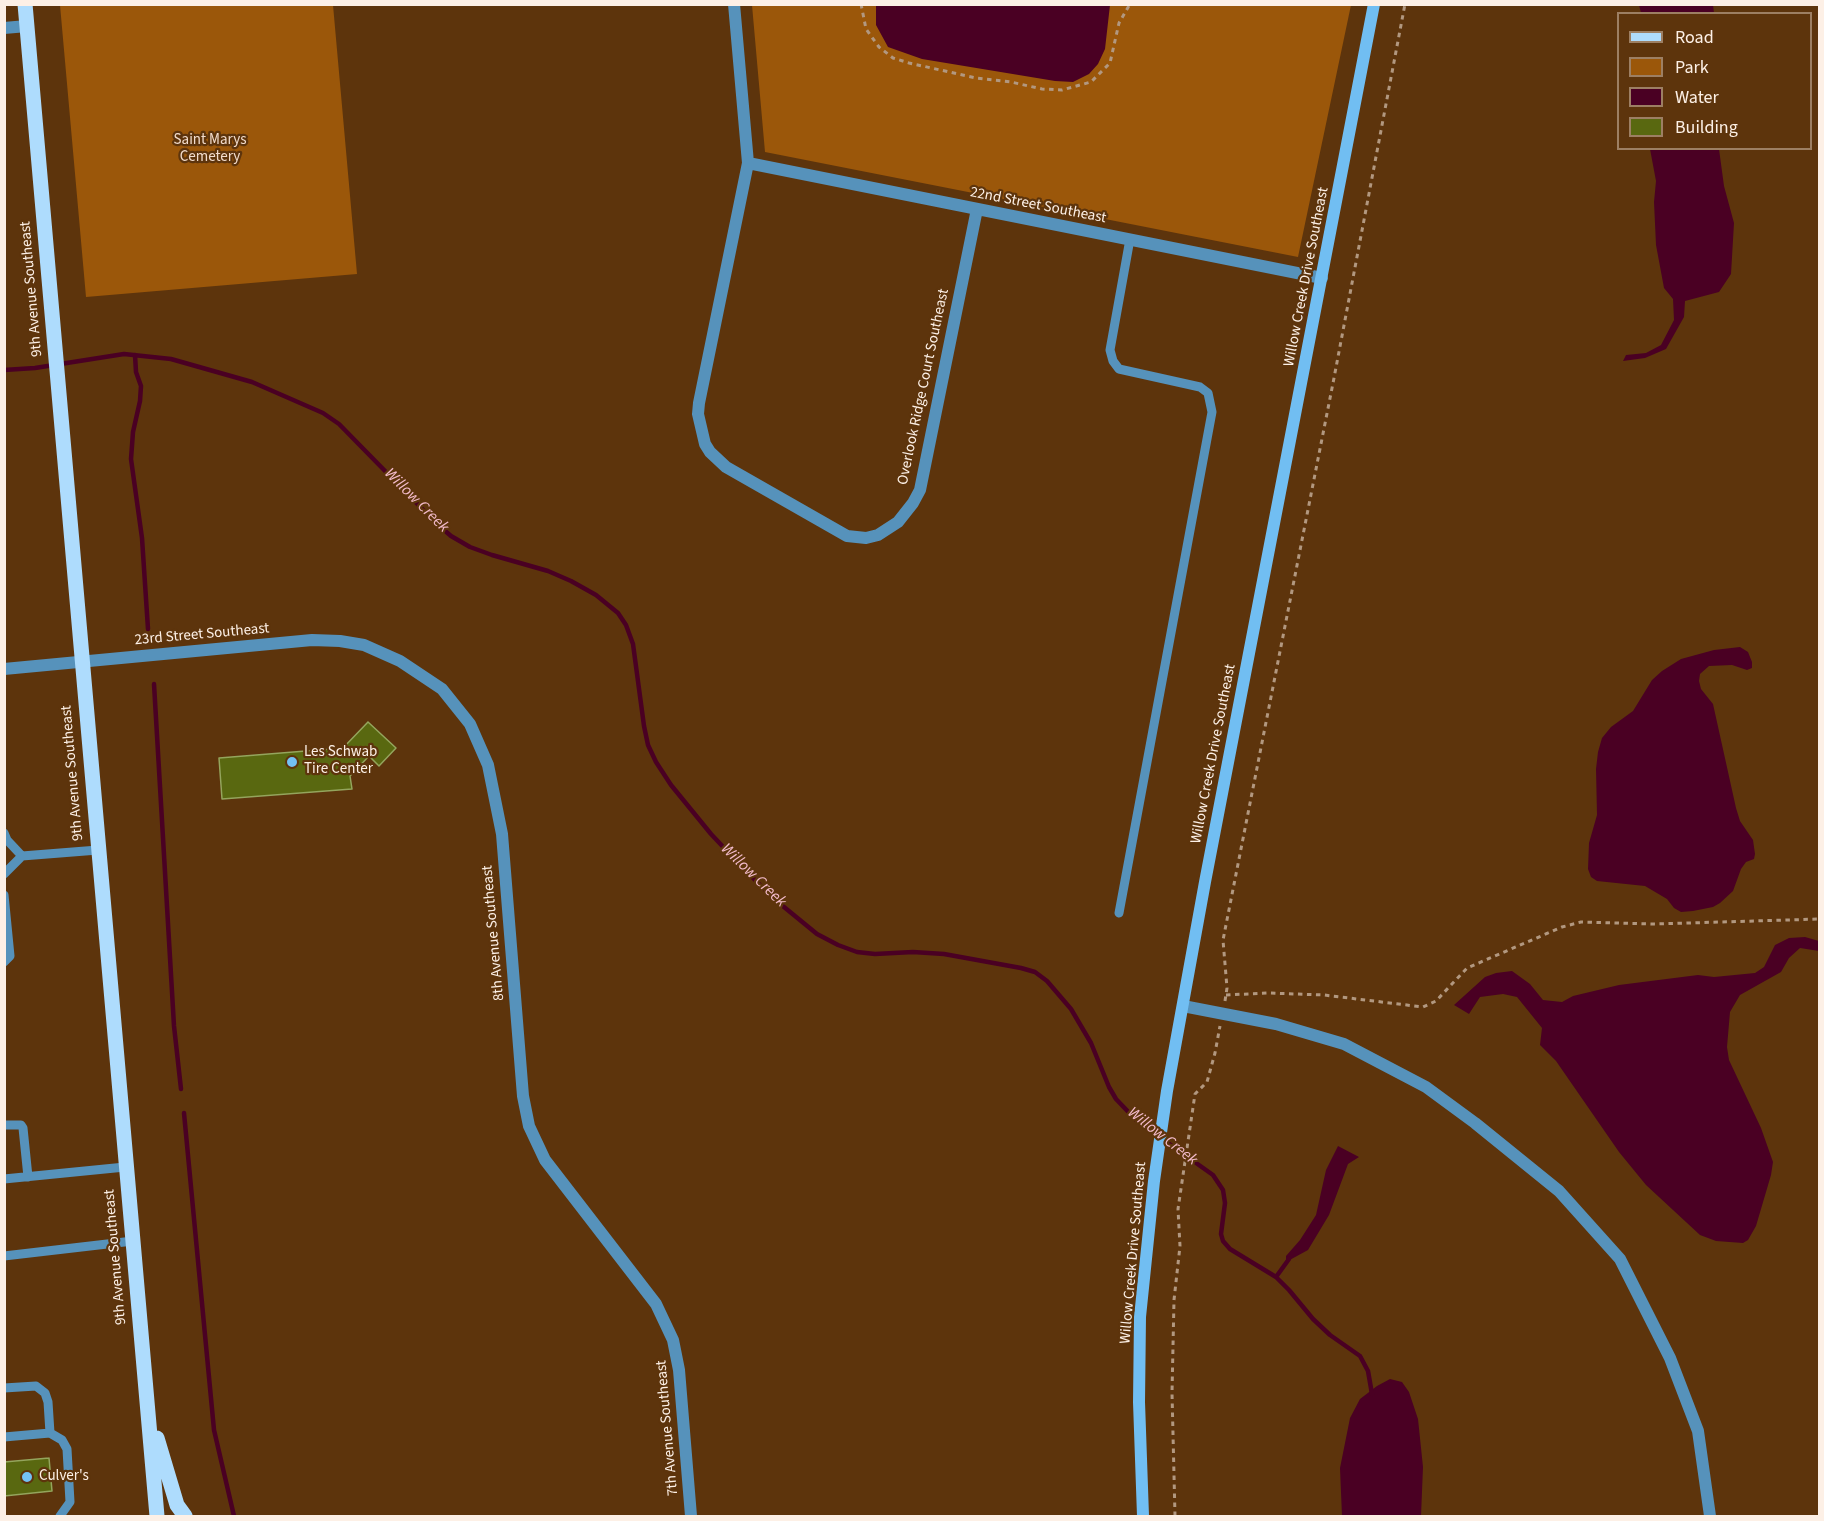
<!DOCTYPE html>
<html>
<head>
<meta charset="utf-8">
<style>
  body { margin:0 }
  #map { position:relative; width:1824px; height:1521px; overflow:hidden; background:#5d340c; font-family:"Source Sans 3",sans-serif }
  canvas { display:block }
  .frame { position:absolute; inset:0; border:6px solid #fdf0e6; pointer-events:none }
  .legend { position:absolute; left:1617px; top:12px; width:195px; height:138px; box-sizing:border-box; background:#5d340c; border:2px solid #9d7f63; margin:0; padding:8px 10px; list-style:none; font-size:18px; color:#fdf0e6 }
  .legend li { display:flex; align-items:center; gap:12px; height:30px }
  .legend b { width:30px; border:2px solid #9d7f63 }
</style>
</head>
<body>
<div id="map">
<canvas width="1824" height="1521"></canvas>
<div class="frame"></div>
<ul class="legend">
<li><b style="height:8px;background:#aedcfd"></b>Road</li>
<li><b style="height:16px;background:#9b570a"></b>Park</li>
<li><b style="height:16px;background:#4a0023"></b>Water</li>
<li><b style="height:16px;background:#596810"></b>Building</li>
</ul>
</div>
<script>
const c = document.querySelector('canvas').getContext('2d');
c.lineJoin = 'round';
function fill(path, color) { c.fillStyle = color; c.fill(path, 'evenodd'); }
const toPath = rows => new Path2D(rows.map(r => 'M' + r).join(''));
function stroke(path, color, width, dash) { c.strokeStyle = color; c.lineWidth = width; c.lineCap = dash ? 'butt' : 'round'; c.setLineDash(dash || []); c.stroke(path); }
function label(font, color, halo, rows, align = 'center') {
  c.font = font + ' "Source Sans 3",sans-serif'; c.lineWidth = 4.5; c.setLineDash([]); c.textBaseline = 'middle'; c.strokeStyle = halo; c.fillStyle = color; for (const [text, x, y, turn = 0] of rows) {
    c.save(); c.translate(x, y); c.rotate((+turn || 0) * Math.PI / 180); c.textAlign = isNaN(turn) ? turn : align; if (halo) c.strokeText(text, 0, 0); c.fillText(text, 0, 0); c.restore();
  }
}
const green = toPath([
  [60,5,333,5,357,274,86,297],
  [752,5,1351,5,1298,257,765,152]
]);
const water = toPath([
  [876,5,876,4,1110,5,1105,49,1098,64,1089,74,1073,82,1055,81,922,59,888,47,876,25],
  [1639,5,1713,5,1714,13,1641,13],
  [1650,149,1719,149,1724,186,1734,223,1731,274,1719,292,1685,301,1684,317,1666,349,1645,358,1623,361,1626,355,1646,353,1661,345,1674,320,1673,299,1664,288,1656,245,1654,202,1656,181],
  [1740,647,1748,652,1752,662,1752,668,1747,670,1732,665,1709,666,1700,674,1699,681,1701,689,1713,704,1736,808,1740,821,1753,840,1755,854,1754,859,1746,862,1741,869,1733,891,1720,903,1713,907,1693,911,1681,912,1674,908,1667,899,1645,886,1597,881,1591,877,1588,869,1589,843,1597,815,1596,769,1598,752,1602,738,1611,727,1633,711,1652,680,1662,671,1681,659,1714,650],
  [1805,937,1819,941,1819,951,1800,948,1789,958,1781,972,1740,995,1730,1012,1727,1047,1729,1060,1761,1128,1773,1162,1771,1175,1756,1226,1748,1240,1743,1243,1716,1241,1700,1235,1646,1185,1619,1152,1556,1061,1540,1045,1542,1028,1517,997,1503,994,1480,997,1469,1014,1454,1005,1485,977,1496,973,1512,971,1530,984,1543,1000,1562,1002,1573,996,1619,985,1698,975,1714,977,1755,973,1764,967,1775,945,1789,938],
  [1338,1146,1359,1157,1348,1164,1329,1215,1308,1250,1286,1262,1286,1256,1300,1240,1316,1215,1326,1170],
  [1390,1379,1402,1382,1409,1392,1418,1419,1423,1467,1421,1516,1342,1516,1340,1468,1350,1418,1360,1399,1377,1386]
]);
const stream = toPath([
  [135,355,136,372,141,386,140,401,133,432,131,459,142,538,148,629],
  [4,370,35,368,124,354,171,359,252,382,323,413,339,424,436,523,451,536,470,547,492,555,548,571,571,581,596,595,618,613,626,625,633,644,644,726,648,745,656,762,671,785,711,834,743,868,773,898,817,934,838,945,857,952,875,954,913,952,944,954,1021,968,1035,972,1047,981,1071,1009,1091,1043,1109,1087,1116,1099,1137,1121,1213,1175,1223,1190,1225,1203,1221,1234,1223,1241,1230,1249,1276,1277,1289,1290,1313,1319,1330,1335,1360,1356,1368,1371,1372,1394],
  [154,684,174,1026,181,1089],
  [184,1113,214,1430,234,1516],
  [1276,1277,1289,1259]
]);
const building = toPath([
  [368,722,396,748,379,766,369,756,350,776,352,789,222,799,219,758,343,748,368,722],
  [49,1458,52,1491,4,1496,4,1462,49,1458]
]);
const path = toPath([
  [861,4,866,29,879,47,893,58,909,63,976,78,1011,82,1042,89,1062,90,1091,82,1110,63,1119,23,1130,4],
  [1226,995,1269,993,1324,995,1423,1007,1436,1001,1467,968,1562,927,1581,922,1655,924,1820,919],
  [1225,1001,1227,988,1223,940,1334,378,1405,4],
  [1175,1516,1172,1393,1174,1300,1180,1246,1178,1209,1195,1094,1207,1082,1215,1053,1220,1026]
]);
const service = toPath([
  [4,833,7,840,22,856,98,850],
  [4,874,22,856],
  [4,895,10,956,4,962],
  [1119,913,1212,412,1208,393,1200,387,1119,369,1113,361,1110,350,1130,239],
  [4,1125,21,1125,23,1128,28,1177],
  [4,1179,125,1167],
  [4,1256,133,1241],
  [4,1388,36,1386,45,1393,48,1402,50,1433],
  [4,1437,50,1433,62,1440,67,1449,70,1502,60,1516]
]);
const minor = toPath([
  [734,4,748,163,699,403,698,414,705,444,710,452,726,467,847,536,866,538,878,535,898,522,913,503,920,490,977,209],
  [4,28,27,26],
  [748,163,1322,278],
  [4,669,312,640,340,641,364,645,400,661,442,689,470,724,488,765,502,834,523,1096,529,1126,545,1160,656,1304,673,1340,679,1370,691,1516],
  [1183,1006,1276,1024,1344,1044,1426,1087,1475,1123,1559,1191,1620,1259,1670,1358,1698,1431,1710,1516]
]);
const secondary = toPath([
  [1143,1516,1139,1402,1140,1317,1154,1181,1167,1091,1205,882,1374,4]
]);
const primary = toPath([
  [25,4,157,1516],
  [157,1438,177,1505,185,1516]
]);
const markers = [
  [292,762,6,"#73c1f5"],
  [27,1477,6,"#73c1f5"]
];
const parkNames = [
  ["Saint Marys",210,141],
  ["Cemetery",210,158]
];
const streetNames = [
  ["22nd Street Southeast",1038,206,11],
  ["Willow Creek Drive Southeast",1307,277,-79],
  ["9th Avenue Southeast",32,289,-95],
  ["Overlook Ridge Court Southeast",924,387,-78],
  ["23rd Street Southeast",202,635,-5],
  ["Willow Creek Drive Southeast",1214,754,-79],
  ["9th Avenue Southeast",73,773,-95],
  ["8th Avenue Southeast",494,933,-95],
  ["Willow Creek Drive Southeast",1134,1253,-85],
  ["9th Avenue Southeast",116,1257,-95],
  ["7th Avenue Southeast",668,1428,-95]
];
const poiNames = [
  ["Les Schwab",304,753],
  ["Tire Center",304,770],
  ["Culver's",39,1477]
];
const waterNames = [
  ["Willow Creek",416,501,45],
  ["Willow Creek",753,876,44],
  ["Willow Creek",1162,1137,38]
];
fill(green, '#9b570a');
fill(water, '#4a0023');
stroke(stream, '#4a0023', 4.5);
fill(building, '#596810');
stroke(building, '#94a55d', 1.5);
stroke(path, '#b29880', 3, [4.5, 4.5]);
stroke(service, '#5692bb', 9);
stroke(minor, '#5692bb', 12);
stroke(secondary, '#71bef2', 12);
stroke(primary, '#aedcfd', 15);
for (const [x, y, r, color] of markers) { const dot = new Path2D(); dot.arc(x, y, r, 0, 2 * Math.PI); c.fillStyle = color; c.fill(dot); stroke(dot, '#5d340c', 2); }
label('15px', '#f2dccc', '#5d340c', parkNames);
label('15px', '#fdf0e6', '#5d340c', streetNames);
label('15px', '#fdf0e6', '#5d340c', poiNames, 'left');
label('italic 16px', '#f3bbcb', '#5d340c', waterNames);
</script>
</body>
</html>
